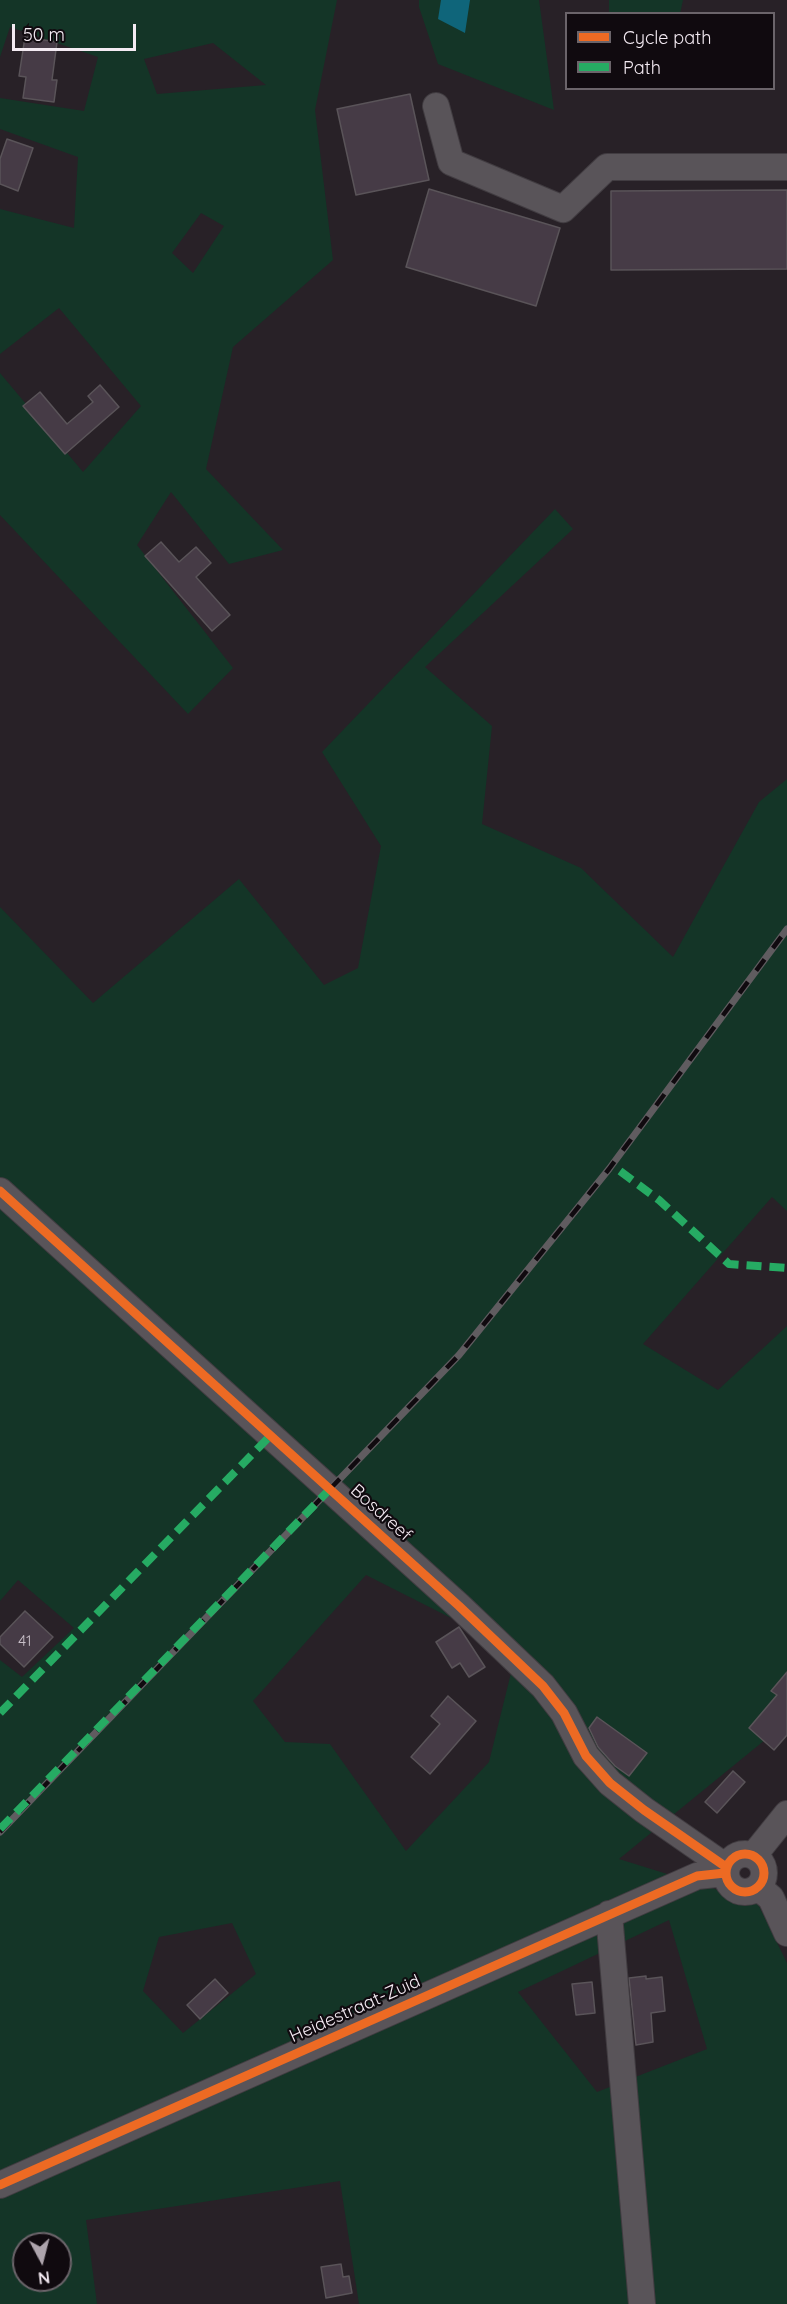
<!DOCTYPE html>
<html>
<head>
<meta charset="utf-8">
<style>
  body { margin:0 }
  #map { position:relative; width:787px; height:2304px; overflow:hidden; background:#282127; font-family:Quicksand,sans-serif }
  canvas { display:block }
  .legend { position:absolute; left:565px; top:12px; width:210px; height:78px; box-sizing:border-box; background:#100a0f; border:2px solid #6b646a; margin:0; padding:8px 10px; list-style:none; font-size:18px; color:#f4ebf3 }
  .legend li { display:flex; align-items:center; gap:12px; height:30px }
  .legend b { width:30px; border:2px solid #6b646a }
  .north { position:absolute; left:12px; top:2232px; width:60px; height:60px; box-sizing:border-box; background:#100a0f; border:2px solid #6b646a; border-radius:50%; rotate:173deg; font-size:16px; font-weight:700; line-height:24px; text-align:center; color:#f4ebf3 }
  .north::after { content:''; display:block; margin:auto; width:21px; height:27px; background:#ada4ac; clip-path:polygon(50% 0,100% 100%,50% 72%,0 100%) }
  .scale { position:absolute; left:12px; top:24px; width:124px; height:27px; box-sizing:border-box; border:3px solid #f4ebf3; border-top:0; padding-left:8px; font-size:18px; line-height:21px; white-space:nowrap; color:#f4ebf3; -webkit-text-stroke:4px #100a0f; paint-order:stroke }
</style>
</head>
<body>
<div id="map">
<canvas width="787" height="2304"></canvas>
<ul class="legend">
<li><b style="height:8px;background:#ed6a23"></b>Cycle path</li>
<li><b style="height:8px;background:#26ab63"></b>Path</li>
</ul>
<div class="north">N</div>
<div class="scale">50 m</div>
</div>
<script>
const c = document.querySelector('canvas').getContext('2d');
c.lineJoin = 'round';
function fill(path, color) { c.fillStyle = color; c.fill(path, 'evenodd'); }
const toPath = rows => new Path2D(rows.map(r => 'M' + r).join(''));
function stroke(path, color, width, dash) { c.strokeStyle = color; c.lineWidth = width; c.lineCap = dash ? 'butt' : 'round'; c.setLineDash(dash || []); c.stroke(path); }
function label(font, color, halo, rows, align = 'center') {
  c.font = font + ' Quicksand,sans-serif'; c.lineWidth = 4.5; c.setLineDash([]); c.textBaseline = 'middle'; c.strokeStyle = halo; c.fillStyle = color; for (const [text, x, y, turn = 0] of rows) {
    c.save(); c.translate(x, y); c.rotate((+turn || 0) * Math.PI / 180); c.textAlign = isNaN(turn) ? turn : align; if (halo) c.strokeText(text, 0, 0); c.fillText(text, 0, 0); c.restore();
  }
}
const green = toPath([
  [0,0,337,0,315,110,333,260,233,347,206,469,283,550,229,564,171,492,137,545,233,668,188,714,0,515,0,373,83,472,141,406,59,308,0,354,0,209,74,228,78,157,0,129,0,98,84,111,98,57,10,27,0,57],
  [213,43,266,85,157,94,144,59],
  [201,213,224,226,193,273,172,253],
  [419,0,539,0,554,110,438,64,419,7],
  [609,0,683,0,680,14,609,13],
  [555,509,573,529,425,667,492,726,482,824,581,868,673,957,759,802,787,779,787,1211,772,1197,643,1344,718,1390,787,1326,787,1722,619,1859,757,1902,787,1963,787,2304,359,2304,340,2181,86,2220,97,2304,0,2304,0,1660,22,1677,74,1628,18,1580,0,1601,0,907,93,1003,239,879,324,985,358,968,381,846,322,752],
  [366,1575,457,1621,511,1673,489,1762,406,1851,330,1744,285,1742,253,1701],
  [669,1920,707,2049,597,2092,518,1992],
  [232,1923,256,1974,183,2033,143,1991,159,1937],
  [24,2244,60,2244,60,2280,24,2280]
]);
const water = toPath([
  [441,0,470,0,465,33,438,19]
]);
const building = toPath([
  [25,37,57,42,52,80,57,80,54,102,23,98,26,77,19,76,25,37],
  [410,94,429,180,356,195,337,109,410,94],
  [7,139,33,148,18,191,0,184,0,159,7,139],
  [429,189,560,228,536,306,406,267,429,189],
  [787,190,787,269,611,270,611,191,787,190],
  [100,385,119,407,65,454,23,406,40,392,67,424,93,402,88,396,100,385],
  [161,542,179,562,196,547,211,563,196,577,230,615,212,631,145,556,161,542],
  [25,1611,53,1637,24,1667,0,1644,0,1637,25,1611],
  [459,1627,485,1667,469,1677,460,1663,452,1668,436,1642,459,1627],
  [787,1672,787,1735,774,1750,749,1728,777,1695,771,1691,787,1672],
  [448,1696,476,1721,430,1774,411,1757,440,1724,431,1716,448,1696],
  [597,1717,647,1753,629,1776,615,1766,598,1747,589,1728,597,1717],
  [733,1771,745,1782,717,1813,705,1802,733,1771],
  [646,1976,646,1979,662,1977,665,2011,651,2013,653,2042,636,2045,629,1978,646,1976],
  [215,1979,228,1993,200,2019,187,2005,215,1979],
  [592,1982,595,2013,576,2015,572,1984,592,1982],
  [341,2264,343,2277,349,2276,352,2293,326,2298,321,2267,341,2264]
]);
const minor = toPath([
  [436,106,451,162,563,209,607,167,787,167],
  [0,1191,459,1606,543,1686,564,1713,586,1756,610,1783,644,1810,726,1867],
  '726 1873a19 19 0 1 1 38 0a19 19 0 1 1-38 0Z',
  [754,1855,787,1814],
  [758,1887,771,1898,787,1933],
  [609,1914,642,2304],
  [0,2185,697,1876,725,1873]
]);
const rail = toPath([
  [0,1832,459,1355,609,1169,787,929]
]);
const quiet = toPath([
  [620,1171,659,1200,729,1264,787,1268],
  [0,1713,269,1437],
  [0,1829,329,1490]
]);
const cycleway = toPath([
  [0,1191,459,1606,543,1686,564,1713,586,1756,610,1783,644,1810,726,1867],
  '726 1873a19 19 0 1 1 38 0a19 19 0 1 1-38 0Z',
  [0,2185,697,1876,725,1873]
]);
const numberNames = [
  ["41",25,1641]
];
const streetNames = [
  ["Bosdreef",381,1513,42],
  ["Heidestraat-Zuid",355,2009,-24]
];
fill(green, '#143527');
fill(water, '#0f657a');
fill(building, '#463b46');
stroke(building, '#5a5459', 1.5);
stroke(minor, '#413c41', 28);
stroke(minor, '#595459', 26);
stroke(rail, '#605c60', 7);
stroke(rail, '#100a0f', 4.5, [14]);
stroke(quiet, '#26ab63', 8, [15, 8]);
stroke(cycleway, '#ed6a23', 9);
label('15px', '#c8bfc8', null, numberNames);
label('18px', '#f4ebf3', '#100a0f', streetNames);
</script>
</body>
</html>
